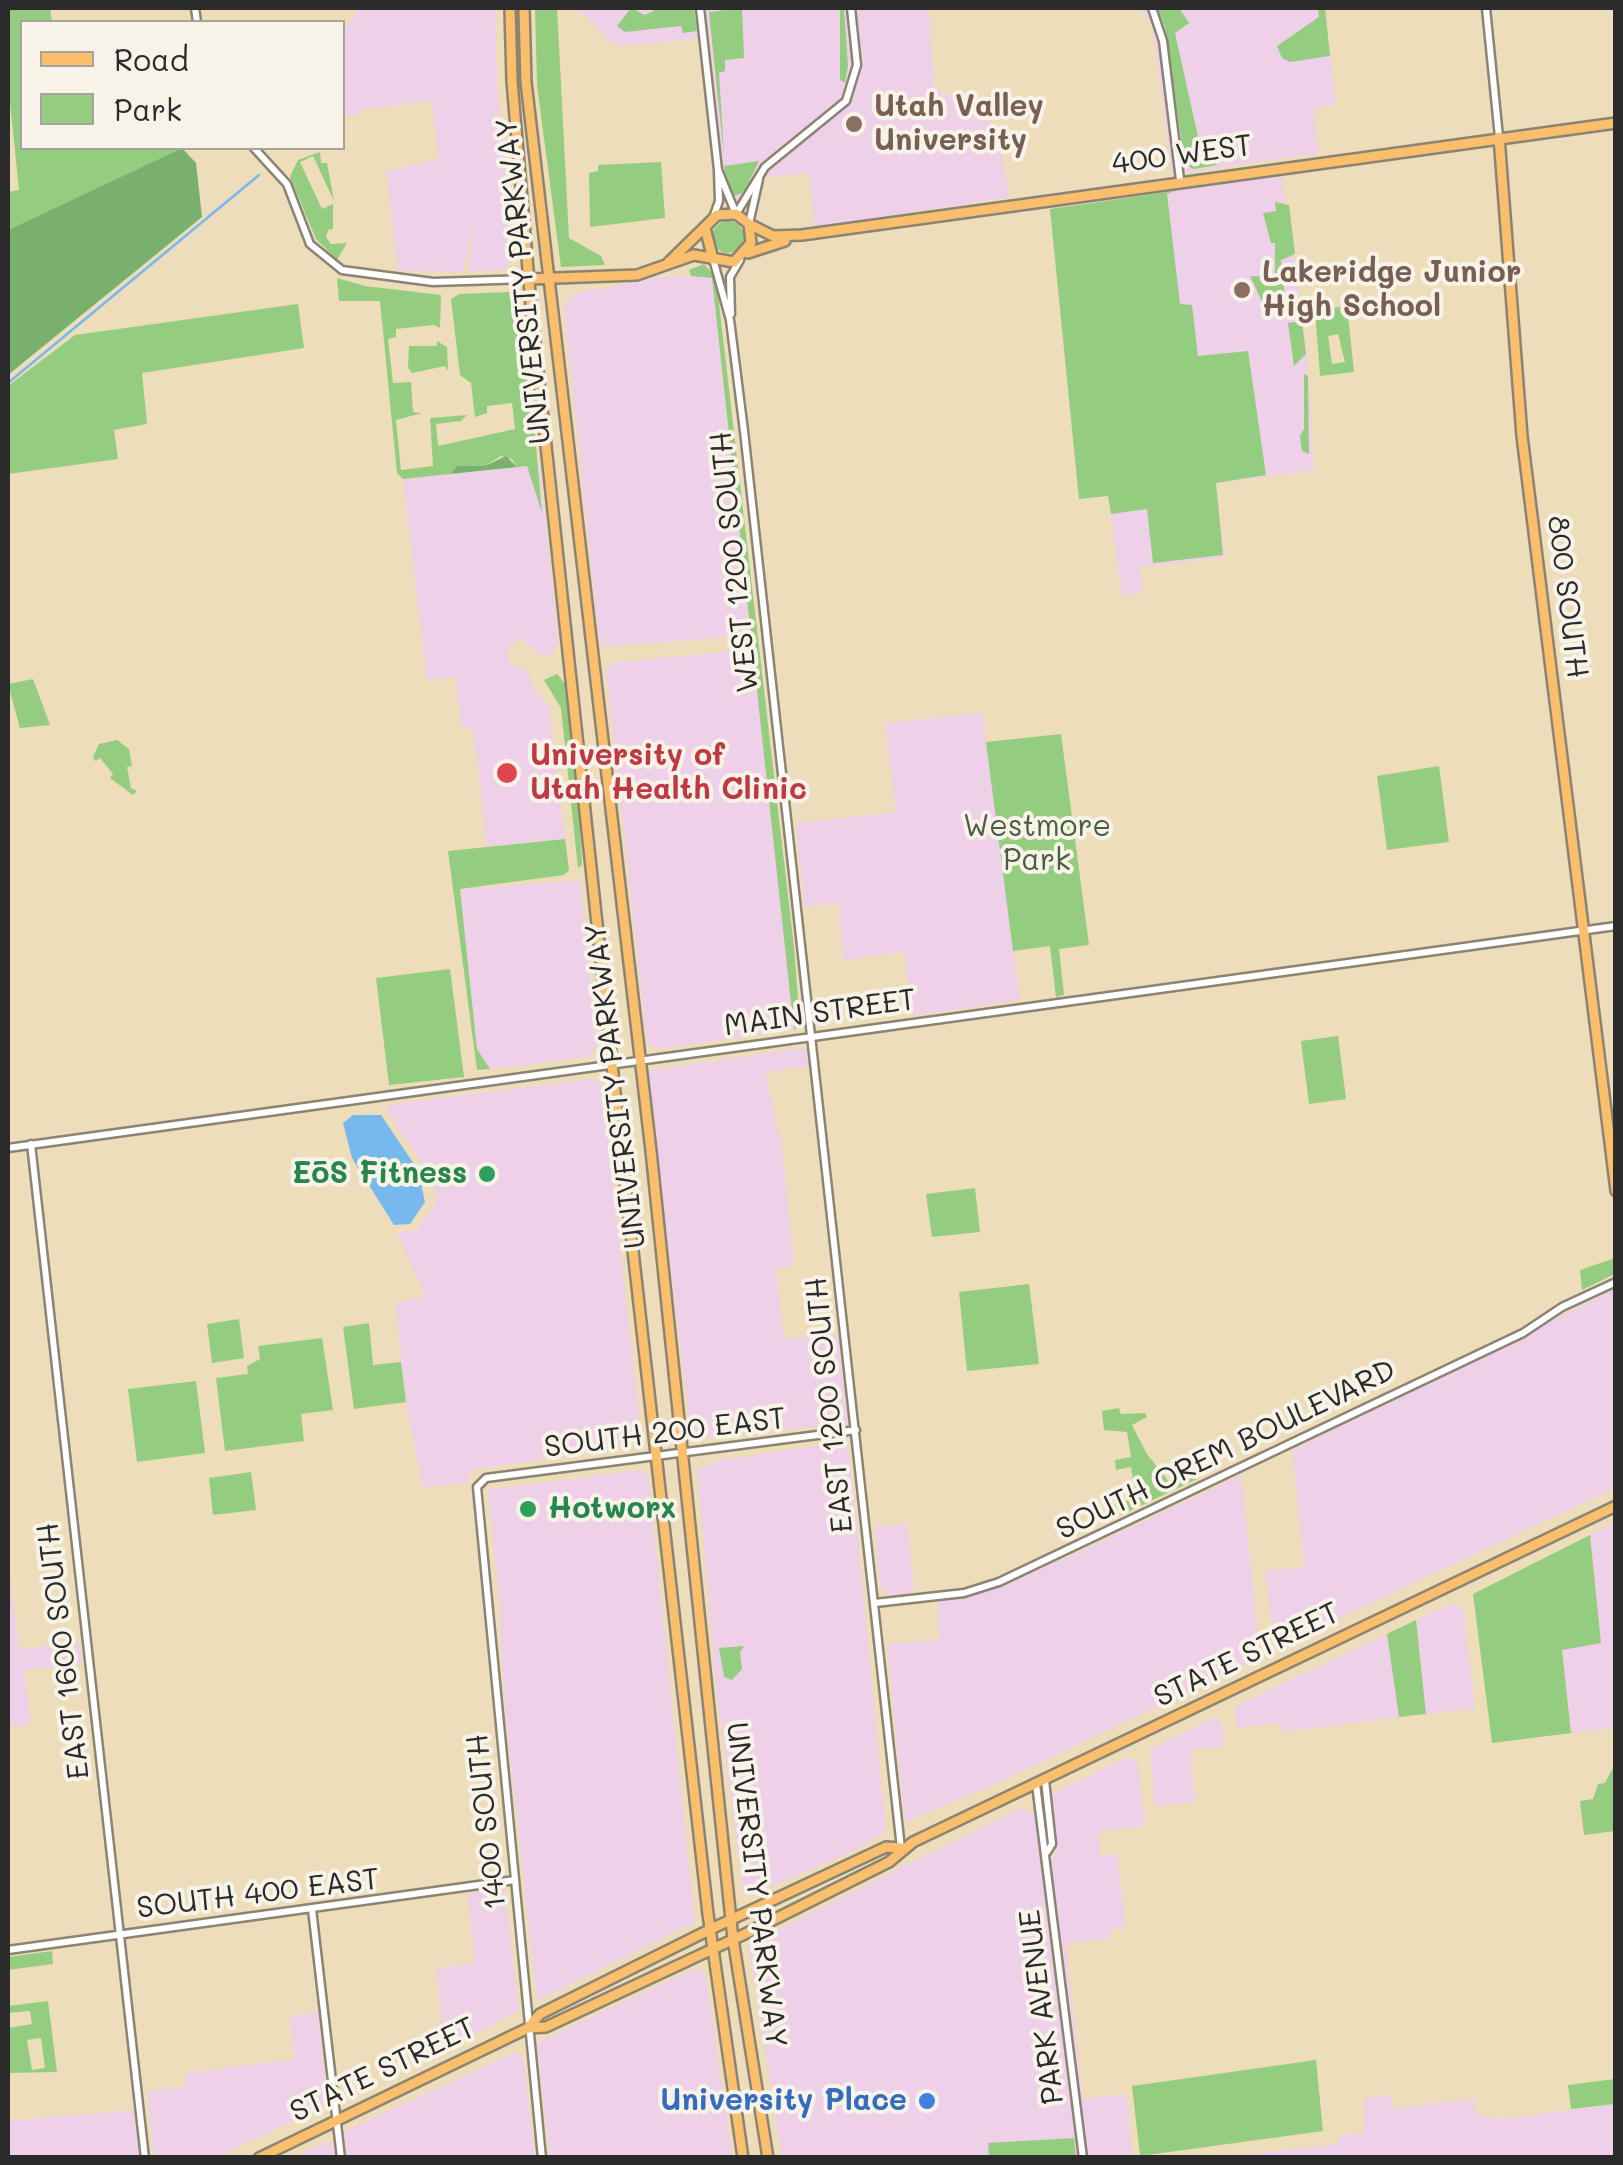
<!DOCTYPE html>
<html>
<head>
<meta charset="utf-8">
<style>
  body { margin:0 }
  #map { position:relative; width:1623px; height:2165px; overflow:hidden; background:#edddba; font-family:Mali,sans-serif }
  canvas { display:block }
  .frame { position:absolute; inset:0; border:10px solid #2b2b2b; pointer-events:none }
  .legend { position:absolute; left:20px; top:20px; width:325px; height:130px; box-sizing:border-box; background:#f7f3e8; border:2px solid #a5a39c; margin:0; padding:12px 18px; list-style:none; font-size:30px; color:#2b2b2b }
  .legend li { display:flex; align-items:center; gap:20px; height:50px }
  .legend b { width:50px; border:2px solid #a5a39c }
</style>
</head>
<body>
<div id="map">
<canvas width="1623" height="2165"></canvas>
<div class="frame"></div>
<ul class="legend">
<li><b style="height:12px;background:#f9bf6d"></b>Road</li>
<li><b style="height:28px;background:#95cd80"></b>Park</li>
</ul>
</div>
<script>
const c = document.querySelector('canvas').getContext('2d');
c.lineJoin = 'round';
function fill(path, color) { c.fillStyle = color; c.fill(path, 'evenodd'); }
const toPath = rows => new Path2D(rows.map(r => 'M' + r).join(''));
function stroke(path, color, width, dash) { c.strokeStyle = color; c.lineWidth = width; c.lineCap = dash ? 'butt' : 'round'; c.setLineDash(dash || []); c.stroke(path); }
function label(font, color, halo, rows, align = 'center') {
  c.font = font + ' Mali,sans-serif'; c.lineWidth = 8; c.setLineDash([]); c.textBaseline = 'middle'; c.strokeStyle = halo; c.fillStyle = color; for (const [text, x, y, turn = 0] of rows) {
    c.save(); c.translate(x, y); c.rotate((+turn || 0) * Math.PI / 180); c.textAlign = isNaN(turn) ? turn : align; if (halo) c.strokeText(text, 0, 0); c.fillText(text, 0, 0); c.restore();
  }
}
const built = toPath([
  [360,8,495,8,497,82,514,258,505,269,469,272,472,224,464,272,398,271,386,171,438,160,432,100,360,110,360,115,343,116,343,33],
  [577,8,929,8,934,87,987,117,996,132,1010,197,814,227,809,173,753,178,739,205,722,175,710,38,614,46],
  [1139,8,1325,8,1336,105,1313,109,1319,153,1172,174,1152,24],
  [1282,175,1307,353,1314,470,1216,483,1224,558,1140,567,1143,593,1122,595,1108,496,1079,499,1050,209],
  [674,275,712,278,751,635,603,647,599,640,564,305,575,293],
  [539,464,559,643,551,655,540,655,520,637,506,653,512,666,526,668,534,688,549,706,565,839,487,847,473,728,462,729,455,677,427,680,403,479],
  [754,649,794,1030,657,1049,649,1045,646,1035,606,669,612,663],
  [982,712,1020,1000,912,1016,905,952,844,960,838,903,805,907,795,823,896,812,885,724],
  [581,880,597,1050,587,1057,490,1069,477,1049,460,889],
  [802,1048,807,1050,809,1066,766,1072,778,1134,781,1135,794,1266,776,1268,784,1340,838,1334,848,1423,692,1439,646,1071],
  [592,1079,602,1086,641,1435,632,1444,468,1471,470,1482,423,1487,406,1402,395,1303,420,1298,424,1292,397,1233,415,1231,436,1204,434,1182,386,1110,391,1104],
  [1615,1289,1615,1488,1280,1646,1274,1643,1265,1571,1305,1567,1292,1450],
  [840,1442,848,1445,852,1479,886,1832,851,1852,744,1898,717,1693,697,1470,722,1460],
  [639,1470,648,1475,695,1922,537,2001,504,1701,500,1608,488,1490],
  [1241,1475,1260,1657,998,1783,905,1822,887,1645,940,1639,937,1602,964,1597,1066,1558],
  [1615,1523,1615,1728,1571,1733,1562,1649,1601,1643,1590,1535],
  [907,1524,914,1592,890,1595,881,1588,874,1527],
  [8,1564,19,1649,79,1642,82,1664,24,1670,31,1724,8,1727],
  [1452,1603,1463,1608,1475,1708,1426,1714,1416,1620],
  [1387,1634,1399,1717,1283,1732,1281,1723,1237,1728,1234,1707],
  [1216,1717,1222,1725,1225,1746,1190,1751,1195,1801,1155,1807,1150,1749],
  [1127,1757,1138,1763,1145,1825,1098,1832,1101,1856,1117,1854,1126,1928,1110,1930,1110,1938,1066,1944,1083,2099,1126,2094,1133,2157,782,2157,748,1944,1020,1808,1035,1813,1040,1858,1056,1857,1052,1794],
  [504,1889,519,2010,448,2049,436,2024,442,2020,436,1969,475,1963,467,1894],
  [694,1969,701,1969,706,1978,732,2157,550,2157,537,2043],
  [318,2012,328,2105,216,2157,154,2157,147,2091,186,2086,186,2073,295,2059,290,2016],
  [515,2052,523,2057,535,2157,347,2157,344,2135,348,2130],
  [1391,2095,1393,2109,1474,2098,1476,2115,1501,2119,1615,2104,1615,2157,1219,2158,1338,2144,1338,2136,1364,2133,1364,2098],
  [134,2110,139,2157,8,2157,8,2121],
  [327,2141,335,2148,336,2157,294,2157]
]);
const green = toPath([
  [8,8,50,8,52,22,22,22,22,148,182,148,8,230,8,192,19,190,8,83],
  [535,8,557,8,569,238,601,256,605,265,561,267,537,85],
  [631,8,645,15,659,8,694,8,697,31,683,33,681,26,625,32,617,26],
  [742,8,744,58,725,60,725,71,719,73,724,157,709,12],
  [840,8,844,8,848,66,845,83,840,80],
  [1157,8,1179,8,1189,23,1175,33,1199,141,1217,165,1194,169,1185,165,1165,27],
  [1318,8,1325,8,1330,56,1290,62,1282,58,1277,46,1319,17],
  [320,152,321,163,327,163,334,201,313,156,300,162,322,209,333,204,333,229,328,230,326,237,331,244,347,243,337,260,316,239,290,177,298,160],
  [759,161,744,192,732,197,727,191,724,166],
  [661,162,665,218,590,227,589,173,598,171,598,165],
  [1175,191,1167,194,1180,304,1192,305,1198,356,1248,351,1266,475,1216,483,1223,555,1153,563,1147,509,1111,514,1108,496,1079,499,1050,209],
  [1275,202,1289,205,1295,254,1281,260,1286,309,1266,310,1250,276,1275,277,1275,243,1271,243,1263,213,1276,211],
  '712 237a16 16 0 1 1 32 0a16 16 0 1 1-32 0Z',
  [704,264,716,278,794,947,800,1025,794,1030,712,278,691,276,689,270],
  [337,278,365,286,441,295,440,328,434,325,396,329,396,337,388,339,393,383,411,382,413,412,422,413,396,420,401,470,433,466,430,418,467,415,461,421,436,424,438,446,515,429,512,403,487,406,487,413,475,417,471,383,460,375,451,299,459,294,511,292,516,296,524,312,542,513,527,466,517,467,512,459,501,456,485,466,457,466,450,474,403,479,397,473,380,301,339,301],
  [298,304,304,348,142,373,147,424,114,430,118,459,8,474,8,386,75,335],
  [1347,306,1354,372,1320,376,1315,310],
  [1338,334,1345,362,1332,364,1328,336],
  [1302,321,1306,354,1294,366,1288,323],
  [437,341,447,347,448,371,445,366,412,373,408,368,409,346,437,346],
  [1304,374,1308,376,1309,454,1302,451,1300,436,1304,429],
  [557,674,565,684,580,823,582,865,578,868,561,708,544,680],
  [33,679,50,725,20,728,8,684],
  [1061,734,1089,945,1059,949,1064,995,1056,997,1050,946,1013,951,986,742],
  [117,740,129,749,132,766,127,767,131,788,137,791,133,795,110,778,113,774,100,758,95,761,93,757,99,744],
  [1439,766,1449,842,1387,850,1377,776],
  [565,839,569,870,564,875,460,889,477,1049,490,1069,477,1070,448,851],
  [450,969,464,1077,389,1085,376,978],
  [1338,1036,1346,1099,1309,1104,1301,1041],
  [975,1188,980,1232,932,1237,926,1194],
  [1615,1258,1615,1274,1582,1290,1580,1270],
  [1029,1284,1039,1364,967,1371,959,1292],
  [239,1319,244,1358,212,1363,207,1324],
  [369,1323,373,1365,401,1362,406,1402,354,1409,343,1327],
  [322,1338,333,1410,301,1414,304,1441,225,1451,216,1378,248,1374,247,1366,260,1359,258,1346],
  [196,1381,205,1453,137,1462,128,1389],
  [1119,1408,1121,1414,1145,1413,1147,1417,1132,1425,1147,1454,1169,1482,1188,1470,1197,1479,1121,1515,1114,1504,1136,1498,1131,1467,1116,1470,1115,1460,1131,1457,1127,1432,1104,1430,1102,1411],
  [251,1472,256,1510,213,1515,209,1478],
  [1590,1535,1601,1643,1562,1650,1571,1733,1492,1743,1473,1594],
  [1416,1620,1426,1714,1399,1717,1387,1634],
  [744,1646,740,1652,742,1669,732,1680,724,1677,719,1648],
  [1615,1764,1615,1831,1584,1835,1580,1801,1593,1799,1598,1784,1605,1783],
  [52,1951,53,1964,8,1970,8,1957],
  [48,2001,57,2072,8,2073,8,2028,32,2024,30,2011,8,2013,8,2006],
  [41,2038,45,2068,32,2070,27,2040],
  [1316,2060,1323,2131,1140,2156,1132,2086],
  [1615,2075,1615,2104,1571,2109,1568,2085,1615,2079],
  [1074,2138,1076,2157,989,2157,988,2143]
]);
const forest = toPath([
  [182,148,196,163,202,217,8,375,8,230],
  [506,456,517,467,450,474,457,466,485,466]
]);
const water = toPath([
  [353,1115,381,1115,418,1170,425,1202,410,1224,394,1225,352,1158,343,1123]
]);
const stream = toPath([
  [8,383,259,175]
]);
const minor = toPath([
  [195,8,197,22],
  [700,8,718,170,719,201,714,215],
  [1152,8,1163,41,1180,180],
  [1486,8,1499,137],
  [254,148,287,184,310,244,342,270,433,282,529,279],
  [718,170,736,214,765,167,846,101,857,65,851,8],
  [749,224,759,179],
  [713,259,730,320,744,431,901,1848],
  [731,314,730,277,740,260],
  [31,1144,145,2158],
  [8,1148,1616,926],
  [875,1603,964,1593,999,1582,1523,1333,1562,1307,1616,1282],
  [1045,1780,1052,1844,1047,1852],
  [1036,1784,1083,2158],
  [312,1909,341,2158],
  [8,1950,515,1880],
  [542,2158,477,1487,486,1478,856,1430]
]);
const major = toPath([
  [510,8,512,81,531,305,614,1083,708,1914,743,2158],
  [524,8,526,82,651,1151,733,1939,768,2158],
  [1499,137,1522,436,1616,1191],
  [749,224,773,236,802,235,1616,123],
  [705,228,713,259],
  [748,253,785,241],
  [529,279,637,275,694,255,734,262,751,243,749,224,736,214,717,215,667,264],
  [528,2028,546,2027,747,1933,889,1862,913,1842,1616,1506],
  [259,2158,528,2028,540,2014,711,1929,886,1847,901,1848]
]);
const markers = [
  [854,124,10,"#8d6e63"],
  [1242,290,10,"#8d6e63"],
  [507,773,12,"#e0444e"],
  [487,1174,10,"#2e9e5b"],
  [528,1509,10,"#2e9e5b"],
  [927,2101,10,"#3f7fe0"]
];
const educationNames = [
  ["Utah Valley",874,107],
  ["University",874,141],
  ["Lakeridge Junior",1262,273],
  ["High School",1262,307]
];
const streetNames = [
  ["400 WEST",1182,155,-8],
  ["UNIVERSITY PARKWAY",524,281,-96],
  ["WEST 1200 SOUTH",735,562,-96],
  ["800 SOUTH",1567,597,83],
  ["MAIN STREET",820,1013,-8],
  ["UNIVERSITY PARKWAY",616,1086,-97],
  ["EAST 1200 SOUTH",830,1405,-96],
  ["SOUTH 200 EAST",665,1433,-7],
  ["SOUTH OREM BOULEVARD",1226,1450,-26],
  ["EAST 1600 SOUTH",64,1651,-97],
  ["STATE STREET",1247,1655,-26],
  ["1400 SOUTH",487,1822,-96],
  ["UNIVERSITY PARKWAY",756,1885,83],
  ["SOUTH 400 EAST",258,1894,-7],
  ["PARK AVENUE",1042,2007,-97],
  ["STATE STREET",383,2070,-26]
];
const healthNames = [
  ["University of",530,756],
  ["Utah Health Clinic",530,790]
];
const parkNames = [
  ["Westmore",1037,827],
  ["Park",1037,861]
];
const leisureNames = [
  ["EōS Fitness",467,1174],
  ["Hotworx",548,1509,"left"]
];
const shopNames = [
  ["University Place",907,2101]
];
fill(built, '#eed0e8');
fill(green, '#95cd80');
fill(forest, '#78b06e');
fill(water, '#78b9ed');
stroke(stream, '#78b9ed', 2.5);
stroke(minor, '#8c8472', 11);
stroke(major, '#8c8472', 14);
stroke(minor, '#fff', 6);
stroke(major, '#f9bf6d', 9);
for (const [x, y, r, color] of markers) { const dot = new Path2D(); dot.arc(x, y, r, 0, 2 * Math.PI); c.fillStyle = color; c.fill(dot); stroke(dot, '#f7f3e8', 4); }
label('bold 30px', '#785e54', '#f7f3e8', educationNames, 'left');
label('30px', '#2b2b2b', '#f7f3e8', streetNames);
label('bold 30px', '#be3a42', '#f7f3e8', healthNames, 'left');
label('30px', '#4b5c44', '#f7f3e8', parkNames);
label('bold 30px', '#27864d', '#f7f3e8', leisureNames, 'right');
label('bold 30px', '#366cbe', '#f7f3e8', shopNames, 'right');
</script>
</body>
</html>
